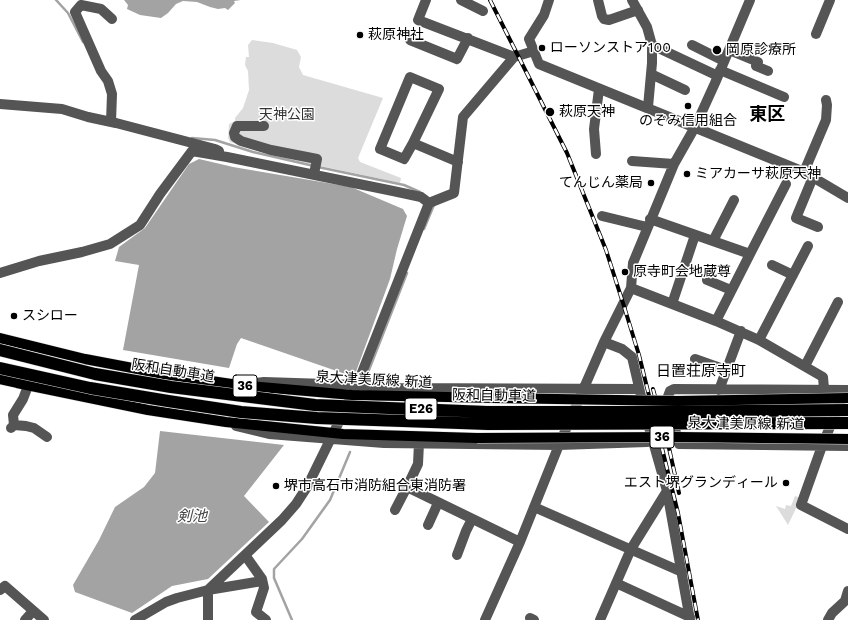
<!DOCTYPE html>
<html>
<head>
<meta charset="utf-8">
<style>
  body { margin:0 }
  canvas { display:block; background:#fff }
</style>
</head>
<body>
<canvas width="848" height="620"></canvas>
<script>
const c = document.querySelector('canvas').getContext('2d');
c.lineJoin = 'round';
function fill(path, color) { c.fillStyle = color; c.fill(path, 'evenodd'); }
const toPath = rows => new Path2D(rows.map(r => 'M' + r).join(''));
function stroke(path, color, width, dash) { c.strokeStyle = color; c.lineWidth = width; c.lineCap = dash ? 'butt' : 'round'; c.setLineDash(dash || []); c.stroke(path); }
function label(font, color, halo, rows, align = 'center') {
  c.font = font + ' "Work Sans","Noto Sans JP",sans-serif'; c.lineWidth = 3; c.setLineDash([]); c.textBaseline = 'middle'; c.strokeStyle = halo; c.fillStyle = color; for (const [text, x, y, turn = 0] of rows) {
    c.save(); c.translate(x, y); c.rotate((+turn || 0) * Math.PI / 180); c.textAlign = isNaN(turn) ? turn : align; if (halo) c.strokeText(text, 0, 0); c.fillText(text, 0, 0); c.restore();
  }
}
const green = toPath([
  [252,40,273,43,297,50,301,57,299,67,303,75,383,98,358,158,360,162,401,178,400,183,279,157,230,142,228,138,229,124,235,121,235,118,243,108,249,90,248,71,245,65,246,57,249,57,248,45],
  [795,496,801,498,788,525,776,506,785,509,786,505,791,506]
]);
const water = toPath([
  [124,0,241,0,234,1,235,3,228,10,225,8,218,9,210,7,197,2,183,1,176,4,168,13,161,18,140,15,127,9,128,5],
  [199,159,233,167,351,187,403,209,407,216,397,249,390,279,354,377,241,338,237,344,229,368,123,350,139,265,115,261,119,247,145,228,189,164],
  [160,431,284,445,244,496,269,522,208,579,172,586,132,613,75,592,73,585,99,540,115,507,144,487,155,473]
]);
const stream = toPath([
  [56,0,68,13,83,42],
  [192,138,215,140,253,152,314,166],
  [318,167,404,185,420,192],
  [424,229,434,205],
  [367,375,407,273],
  [292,620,274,578,274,569,302,539,330,500,350,452]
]);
const minor = toPath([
  [426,0,418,20,514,57],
  [461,0,483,11],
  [549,0,544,15,529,39,539,64,804,172,848,198],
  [598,0,602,16,604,19,609,20,638,10],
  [632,0,647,27,652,45,652,63,648,107],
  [816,34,830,0],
  [410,40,457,59,468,38],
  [652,45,718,76],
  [692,45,724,61],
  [729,50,758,62,756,66,768,71],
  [720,70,784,97],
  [651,74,685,90],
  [0,104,62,109,88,117,116,123,215,149,219,151],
  [111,122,112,94,108,81,101,71,75,12,81,5,101,9,112,19],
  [264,126,237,126,234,133,235,137,241,141,271,150,317,159,314,174],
  [413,143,439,89,410,77,380,149,404,159,413,143,458,162],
  [596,154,594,129,599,89],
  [632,161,674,164],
  [804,172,826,120,827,105,826,100],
  [813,177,796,218,818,227],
  [602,216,647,227],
  [650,219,750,254,716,321],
  [713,241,734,200],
  [750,254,786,184],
  [772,265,793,275],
  [0,273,39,261,82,252,110,244,140,225,160,194,192,151,227,157,393,191,421,197,429,203],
  [707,280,731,290],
  [631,288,716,321,759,340,823,377,824,389],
  [672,304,695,235],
  [759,340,808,246],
  [604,342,622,349,632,357,641,396],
  [695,359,726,370],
  [805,366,838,302],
  [248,384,264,382,357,385,394,388,639,389],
  [719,390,741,331],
  [848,390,674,389,670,391,667,399,679,444,848,446],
  [845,391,822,446,801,505,848,529],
  [646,417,667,491,690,620],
  [14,425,13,415,23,399,28,386],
  [236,426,269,434,384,443,559,445,647,442],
  [11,428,14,425,26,426,34,428,47,437],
  [419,443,418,464,407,487,520,542],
  [534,507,682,572],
  [395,510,407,487],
  [428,525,438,503],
  [245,555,262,579,264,588,256,612,266,620],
  [457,555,466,531,472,519],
  [616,583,690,617],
  [0,590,5,586,44,620],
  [530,618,534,620],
  [25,620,33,611],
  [135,620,166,602,177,598,208,590,262,581],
  [208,620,208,590,282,520,296,504,307,487,357,385,429,203,454,193,463,117,514,57,534,51],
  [485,620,520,542,559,445,604,342,631,288,633,263,674,164,695,127,715,83,750,0],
  [600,620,631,549,667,491],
  [828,620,832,613,845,601,848,591]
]);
const major = toPath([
  [0,338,85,359,164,374,238,385,352,395,495,398],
  [0,379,17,383,148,410,226,422,343,434,477,438]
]);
const rail = toPath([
  [490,0,567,153,606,250,623,303,639,355,678,513,698,620],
  [653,389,669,448,679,493]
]);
const majorBridge = toPath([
  [495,398,678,401,848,398],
  [477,438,676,437,848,439]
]);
const highwayBridge = toPath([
  [0,350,95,374,171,387,315,405,487,412,645,412,848,410],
  [0,368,90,388,168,401,241,412,317,418,488,424,848,423]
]);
const markers = [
  [360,35,4,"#000"],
  [542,48,4,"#000"],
  [717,50,5,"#000"],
  [688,106,4,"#000"],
  [550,112,5,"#000"],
  [687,174,4,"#000"],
  [651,183,4,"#000"],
  [625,272,4,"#000"],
  [14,316,4,"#000"],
  [786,483,4,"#000"],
  [276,486,4,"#000"]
];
const shields = [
  [245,386,24],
  [421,409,32],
  [662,437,24]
];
const shieldNames = [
  ["36",245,386],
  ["E26",421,409],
  ["36",662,437]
];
const poiNames = [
  ["萩原神社",368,35],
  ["ローソンストア100",550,48],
  ["岡原診療所",726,50],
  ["萩原天神",559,112],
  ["のぞみ信用組合",688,121,"center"],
  ["ミアカーサ萩原天神",695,174],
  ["てんじん薬局",643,183,"right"],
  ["原寺町会地蔵尊",633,272],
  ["スシロー",22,316],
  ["エスト堺グランディール",778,483,"right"],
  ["堺市高石市消防組合東消防署",284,486]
];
const parkNames = [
  ["天神公園",287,115]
];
const streetNames = [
  ["阪和自動車道",173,371,9],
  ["泉大津美原線 新道",374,380,3],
  ["阪和自動車道",494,396,1],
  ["泉大津美原線 新道",746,424,1]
];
const neighbourhoodNames = [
  ["日置荘原寺町",701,372]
];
const waterNames = [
  ["剣池",192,517]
];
const districtNames = [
  ["東区",767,115]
];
fill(green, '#dcdcdc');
fill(water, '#a3a3a3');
stroke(stream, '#a3a3a3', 2.5);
stroke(major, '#dbdbdb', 11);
stroke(minor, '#555', 10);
stroke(major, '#000', 10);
stroke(rail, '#000', 4);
stroke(rail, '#fff', 2.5, [8]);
stroke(majorBridge, '#dbdbdb', 11, []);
stroke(highwayBridge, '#dbdbdb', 13, []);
stroke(majorBridge, '#000', 10);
stroke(highwayBridge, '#000', 12);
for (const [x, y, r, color] of markers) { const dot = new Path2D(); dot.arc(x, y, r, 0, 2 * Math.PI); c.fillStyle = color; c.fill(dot); stroke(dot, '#fff', 1.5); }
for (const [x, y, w] of shields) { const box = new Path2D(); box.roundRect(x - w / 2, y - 11, w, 22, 3); c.fillStyle = '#fff'; c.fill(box); stroke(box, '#000', 1); }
label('bold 13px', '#000', null, shieldNames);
label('14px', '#000', '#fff', poiNames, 'left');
label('14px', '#333', '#fff', parkNames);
label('14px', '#000', '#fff', streetNames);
label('15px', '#000', '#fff', neighbourhoodNames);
label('italic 15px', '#444', '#fff', waterNames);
label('bold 18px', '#000', '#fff', districtNames);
</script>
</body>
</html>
